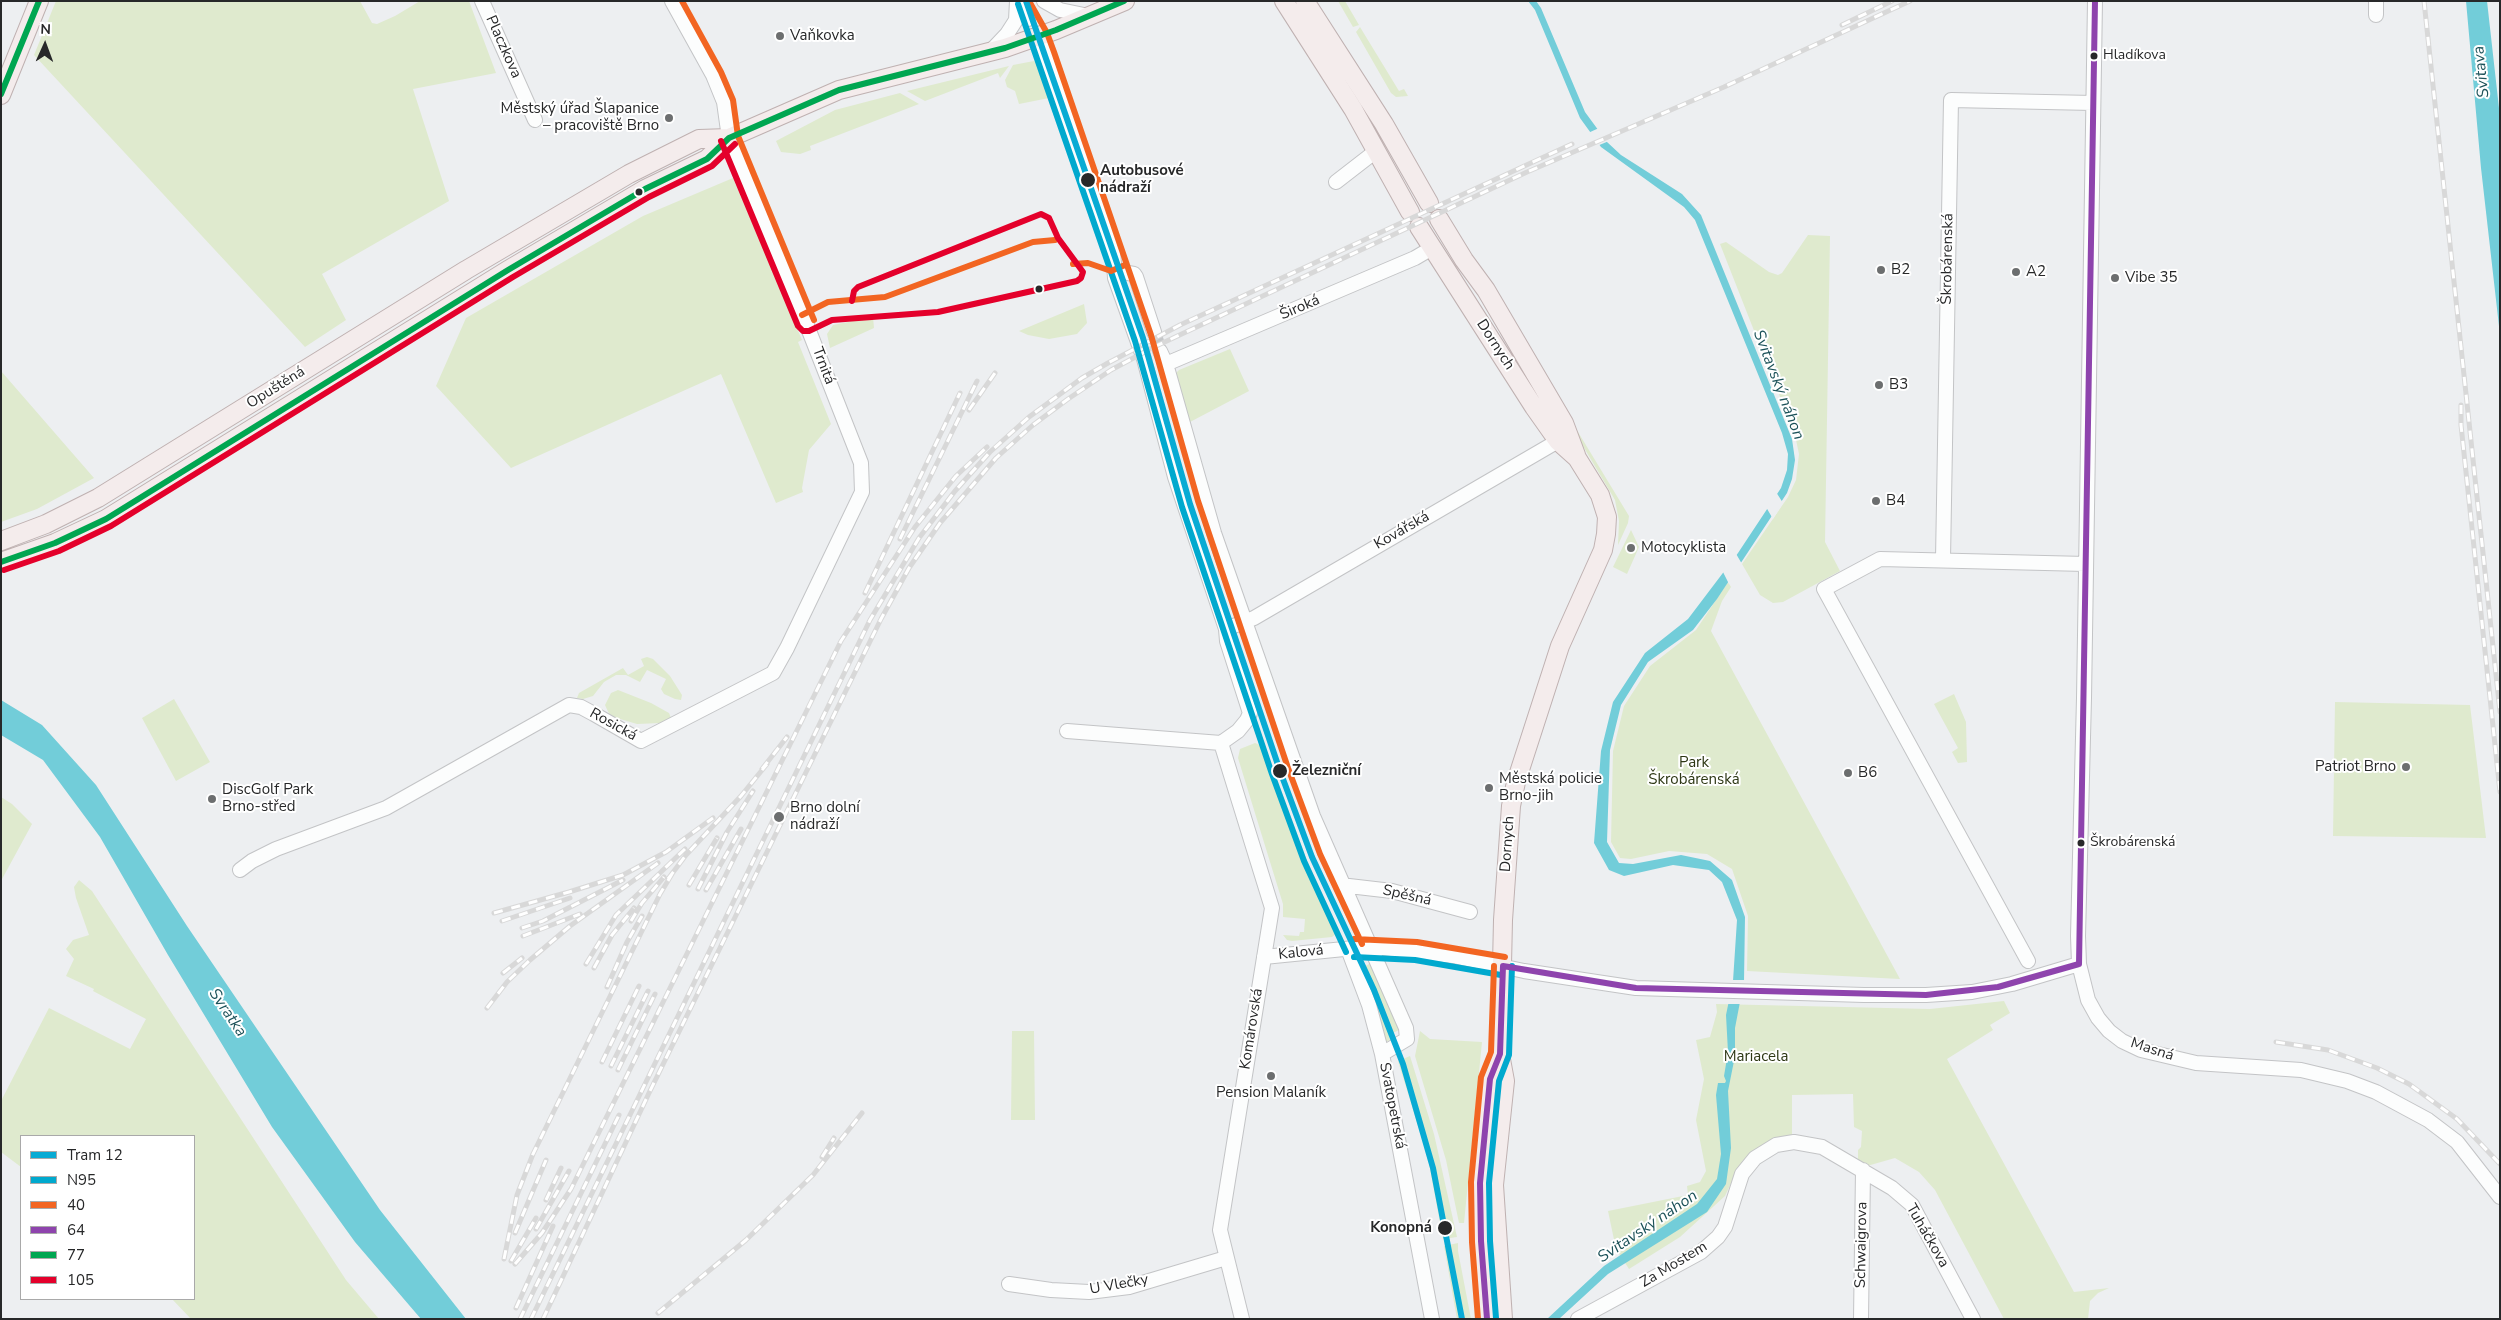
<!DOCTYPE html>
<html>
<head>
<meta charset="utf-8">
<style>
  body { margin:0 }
  #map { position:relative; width:2501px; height:1320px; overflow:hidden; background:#edeff1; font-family:"Nunito Sans",sans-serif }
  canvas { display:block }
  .frame { position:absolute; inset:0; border:2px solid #272829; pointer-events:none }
  .legend { position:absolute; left:20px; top:1135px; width:175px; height:165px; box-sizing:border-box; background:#fff; border:1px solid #a9a9a9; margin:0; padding:6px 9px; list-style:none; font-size:15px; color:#272829 }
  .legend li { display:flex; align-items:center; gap:10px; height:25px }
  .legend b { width:25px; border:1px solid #a9a9a9 }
  .north { position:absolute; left:20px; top:20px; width:50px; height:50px; -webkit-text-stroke:4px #fff; paint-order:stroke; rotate:2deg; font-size:14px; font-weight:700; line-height:20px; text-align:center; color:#272829 }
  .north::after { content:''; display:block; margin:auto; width:18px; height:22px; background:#272829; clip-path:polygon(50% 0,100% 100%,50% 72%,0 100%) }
</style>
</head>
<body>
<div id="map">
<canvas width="2501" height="1320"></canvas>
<div class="frame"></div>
<ul class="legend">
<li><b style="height:6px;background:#08abd4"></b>Tram 12</li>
<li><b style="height:6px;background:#00a9ce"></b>N95</li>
<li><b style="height:6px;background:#f26522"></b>40</li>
<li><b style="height:6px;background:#8e44ad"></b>64</li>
<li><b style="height:6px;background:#00a651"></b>77</li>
<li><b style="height:6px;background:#e4002b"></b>105</li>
</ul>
<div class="north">N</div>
</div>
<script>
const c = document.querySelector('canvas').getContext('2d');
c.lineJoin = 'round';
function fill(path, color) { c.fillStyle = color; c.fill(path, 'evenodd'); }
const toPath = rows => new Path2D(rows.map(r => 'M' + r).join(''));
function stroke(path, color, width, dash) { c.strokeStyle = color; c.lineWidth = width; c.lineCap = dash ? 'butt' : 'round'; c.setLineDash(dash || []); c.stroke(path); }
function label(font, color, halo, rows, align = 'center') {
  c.font = font + ' "Nunito Sans",sans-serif'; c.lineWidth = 4; c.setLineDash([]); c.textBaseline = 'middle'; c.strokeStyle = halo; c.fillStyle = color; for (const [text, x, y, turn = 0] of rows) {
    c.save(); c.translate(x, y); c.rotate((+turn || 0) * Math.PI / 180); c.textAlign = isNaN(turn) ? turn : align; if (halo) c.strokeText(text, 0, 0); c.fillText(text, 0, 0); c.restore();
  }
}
const green = toPath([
  [56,1,360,1,372,23,377,24,395,16,420,1,469,1,496,73,413,89,449,201,322,274,346,320,305,347,34,55],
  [1338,1,1345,1,1359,25,1353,27],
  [1360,27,1399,91,1404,89,1408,96,1396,97,1391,93,1356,32],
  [1034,61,1037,63,1049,98,1019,104,1015,91,1007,87,1005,80,1013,65],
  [1009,66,1000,78,998,73,925,101,907,91],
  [900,93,919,104,810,146,811,150,800,154,781,152,776,141,835,110],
  [733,178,802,340,798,342,831,424,809,450,802,488,803,492,776,503,721,374,511,468,436,386,466,318,643,216],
  [1808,235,1830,236,1825,542,1840,571,1783,602,1773,603,1760,595,1742,564,1788,497,1796,480,1799,454,1795,435,1720,244,1726,242,1769,272,1778,275,1782,273],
  [1084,304,1087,323,1077,334,1049,339,1028,335,1019,331],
  [873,317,874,328,830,348,827,334,833,325],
  [1230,349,1249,391,1190,422,1175,374,1179,370],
  [1,371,94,478,37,509,1,522],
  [1558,404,1561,404,1629,516,1628,523,1618,545,1619,521,1615,500],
  [1631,530,1639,547,1627,574,1613,567],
  [1728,582,1731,587,1722,601,1711,631,1900,979,1747,971,1748,916,1732,869,1707,854,1669,851,1631,859,1620,858,1611,842,1613,751,1624,706,1650,666,1696,630],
  [647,657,653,659,670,676,682,695,681,700,675,699,664,694,661,689,666,679,647,670,640,682,626,675,616,675,604,682,593,696,583,699,577,698,579,693,623,668,628,675,644,666,641,659],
  [618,690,651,703,669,713,671,718,661,723,637,724,610,716,605,705,611,693],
  [1954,694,1966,722,1967,762,1958,763,1952,752,1958,748,1934,704],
  [174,699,210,762,176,781,142,718],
  [2335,702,2470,705,2486,838,2333,836],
  [1255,743,1260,745,1304,866,1334,928,1336,934,1332,937,1292,941,1287,940,1283,935,1299,936,1300,932,1304,932,1305,919,1283,917,1283,904,1238,758,1240,749],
  [1,797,12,804,32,824,1,881],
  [79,880,92,891,346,1280,379,1319,191,1319,172,1299,194,1299,194,1136,21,1136,21,1167,1,1152,1,1101,49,1008,130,1049,146,1019,93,991,94,989,66,976,74,959,66,949,73,940,89,935,76,898,74,887],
  [1371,963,1399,1030,1389,1035,1390,1040,1383,1043,1361,968],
  [2004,1001,2010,1013,1990,1025,1993,1030,1947,1059,2074,1292,2109,1288,2098,1293,2090,1301,2088,1319,2004,1319,1935,1190,1919,1172,1895,1158,1867,1166,1858,1160,1858,1150,1861,1147,1862,1131,1854,1127,1853,1094,1792,1095,1792,1137,1756,1150,1739,1166,1725,1196,1680,1237,1629,1269,1616,1249,1608,1211,1688,1195,1687,1186,1700,1182,1706,1171,1696,1120,1704,1079,1696,1040,1710,1037,1717,1012,1716,1004,1930,1009],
  [1012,1031,1034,1031,1035,1120,1011,1120],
  [1420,1031,1430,1039,1482,1042,1464,1223,1459,1223,1446,1160,1415,1056],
  [1410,1056,1434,1134,1457,1237,1443,1239,1428,1158,1398,1061],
  [1458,1243,1458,1251,1471,1319,1457,1319,1444,1246]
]);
const water = toPath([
  [1528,1,1536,1,1541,8,1585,112,1607,142,1621,155,1682,194,1701,215,1792,439,1795,460,1792,479,1787,493,1717,599,1693,630,1648,662,1621,705,1610,750,1607,842,1619,863,1633,864,1681,855,1710,861,1732,880,1745,917,1744,981,1735,1028,1735,1056,1728,1091,1731,1148,1726,1184,1707,1212,1608,1274,1559,1319,1547,1319,1604,1266,1697,1204,1717,1179,1721,1154,1716,1095,1718,1083,1725,1083,1726,1081,1724,1076,1728,1052,1726,1015,1733,981,1737,920,1722,882,1709,870,1673,865,1624,876,1609,870,1594,843,1601,751,1613,702,1645,653,1688,619,1738,553,1781,488,1787,470,1788,454,1782,433,1695,220,1684,207,1601,147,1580,118,1535,10],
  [2466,1,2487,1,2500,117,2500,335,2481,168],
  [1,700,42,725,96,785,187,926,380,1210,466,1319,421,1319,355,1242,272,1127,168,955,100,837,43,760,1,735]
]);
const pier = toPath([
  [1599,128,1609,141,1597,146,1588,133],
  [1776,492,1783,503,1773,519,1766,507],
  [1735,552,1742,564,1729,584,1722,570],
  [1731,980,1746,980,1742,1004,1726,1004]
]);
const minorTunnel = toPath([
  [1154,332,1160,351]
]);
const minor = toPath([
  [482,1,535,120],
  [1019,1,1028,19],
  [1044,1,1060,10,1089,16],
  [2095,1,2084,698,2078,936,2079,964,2088,1000,2098,1018,2109,1031,2122,1041,2141,1050,2196,1063,2301,1070,2347,1081,2376,1092,2428,1120,2457,1142,2500,1197],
  [2376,15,2376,1],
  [1039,37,1113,250,1115,278,1144,359,1175,477,1226,629,1227,641,1250,713,1247,720,1238,731,1221,743,1067,731],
  [989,53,1007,34,1016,20,1017,1],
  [1336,182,1376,151],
  [1128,273,1134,274,1136,277,1154,332],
  [1160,351,1166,364,1214,533,1313,816,1406,1028,1407,1039,1382,1054],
  [1166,364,1415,258,1432,248],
  [1943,559,1951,100,2093,103],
  [1226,629,1254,618,1558,441],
  [1221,743,1272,908,1220,1230,1242,1319],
  [240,870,252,861,276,849,386,808,569,705,581,707,594,714,641,741,773,673,787,648,862,492,861,463,806,323,729,138,724,102,713,75,672,1],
  [1344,888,1349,886,1392,891,1470,912],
  [1348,949,1369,1005,1382,1054,1432,1319],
  [1264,957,1354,948,1383,948,1453,956,1524,971,1636,988,1864,995,1926,995,1972,992,2012,984,2079,964],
  [2028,961,1824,589,1880,559,2086,564],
  [1009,1284,1051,1290,1089,1292,1129,1287,1226,1258],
  [1578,1319,1701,1252,1718,1237,1725,1227,1742,1174,1755,1158,1776,1145,1794,1142,1822,1147,1892,1188,1912,1205,1973,1319],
  [1861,1319,1863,1170]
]);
const major = toPath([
  [1284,1,1353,109,1410,212],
  [1305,1,1384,124,1429,203],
  [1,95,39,1],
  [1439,219,1464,260,1486,290,1564,423,1576,455],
  [1419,227,1534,407,1558,441,1577,458,1600,495,1607,517,1606,534,1603,550,1560,646,1516,782,1511,806,1503,920,1500,1054,1505,1081,1494,1185,1503,1319],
  [1,541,46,524,98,498,466,270,629,174,699,139,729,138],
  [1,562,55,543,106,519,508,270,645,189,707,159,729,138,839,90,1005,48,1056,30,1125,1],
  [1487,1319,1481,1241,1480,1183,1490,1079,1500,1054]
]);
const rail = toPath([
  [2424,1,2500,712],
  [1842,25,1892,1],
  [2461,405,2461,425,2500,792],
  [969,410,995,373],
  [900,539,977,381],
  [865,593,960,393],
  [762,769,787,737],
  [668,879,686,855,741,796,767,764],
  [689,885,717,838],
  [698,889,727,832,753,791],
  [706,890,741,829],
  [494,913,569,892,623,875,666,852,713,818],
  [502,921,570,898],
  [631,921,642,903,664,877],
  [522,928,543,921,623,880],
  [523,936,580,914],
  [586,964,616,915,685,849],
  [594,968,612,935,634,908],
  [503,973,522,958],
  [607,987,627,942,642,916],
  [487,1008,507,982,530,960,570,926,658,863],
  [2276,1042,2328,1050,2377,1068,2409,1084,2457,1119,2500,1164],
  [602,1062,639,986],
  [611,1066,648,991],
  [618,1070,655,994],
  [822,1157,834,1138],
  [546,1200,561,1168],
  [536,1229,569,1171],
  [515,1233,546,1160],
  [504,1259,517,1195,533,1154,660,894,672,874],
  [511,1261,536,1218],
  [515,1264,542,1233,571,1189,841,641,915,527,956,476,987,447],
  [516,1308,553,1226],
  [658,1313,746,1240,813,1175,862,1113],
  [520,1319,619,1115],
  [531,1319,870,620,919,538,955,491,990,452,1029,417,1082,378,1108,363,1180,325,1572,144],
  [543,1319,649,1093,881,619,909,568,940,523,996,458,1033,425,1068,399,1111,370,1154,347,1527,172,1724,87,1910,1]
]);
const bus1 = toPath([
  [1018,4,1135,341,1182,507,1272,774,1304,861,1346,952],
  [1354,957,1415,960,1501,975],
  [1496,1318,1490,1241,1489,1183,1499,1081,1509,1055,1512,966]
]);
const bus2 = toPath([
  [682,1,721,72,733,100,738,136,814,320],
  [1029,1,1047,33,1054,52,1151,335,1198,501,1288,768,1320,854,1362,944],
  [1073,264,1088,263,1111,271,1125,265],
  [802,315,828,302,885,297,1033,242,1055,240],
  [1354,939,1417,942,1505,957],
  [1478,1319,1472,1242,1471,1182,1481,1077,1491,1052,1494,966]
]);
const bus3 = toPath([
  [2079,964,2095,1],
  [1503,966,1636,988,1926,995,1998,987,2079,964],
  [1487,1319,1481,1241,1480,1183,1490,1079,1500,1054,1503,966]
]);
const bus4 = toPath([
  [1,94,39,1],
  [1,562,55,543,106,519,508,270,645,189,707,159,729,138,839,90,1005,48,1056,30,1124,1]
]);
const bus5 = toPath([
  [721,141,798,326,803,331,809,331,832,320,938,312,1077,281,1081,278,1083,272,1058,238,1049,218,1041,214,858,287,854,291,852,301],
  [4,570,59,551,111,526,513,277,649,197,712,166,735,144]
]);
const tram1 = toPath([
  [1026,1,1143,338,1190,504,1280,771,1312,857,1374,990,1403,1064,1433,1168,1462,1319]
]);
const markers = [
  [780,36,5,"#6c6e6f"],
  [2094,56,4.5,"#272829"],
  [669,118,5,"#6c6e6f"],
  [1088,180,8,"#272829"],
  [639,192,4.5,"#272829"],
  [1881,270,5,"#6c6e6f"],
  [2016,272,5,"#6c6e6f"],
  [2115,278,5,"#6c6e6f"],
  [1039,289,4.5,"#272829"],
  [1879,385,5,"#6c6e6f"],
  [1876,501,5,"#6c6e6f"],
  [1631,548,5,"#6c6e6f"],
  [2406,767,5,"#6c6e6f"],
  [1280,771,8,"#272829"],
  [1848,773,5,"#6c6e6f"],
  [1489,788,5,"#6c6e6f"],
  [212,799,5,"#6c6e6f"],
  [779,817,6,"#6c6e6f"],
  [2081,843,4.5,"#272829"],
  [1271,1076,5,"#6c6e6f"],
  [1445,1228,8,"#272829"]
];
const busNames = [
  ["Hladíkova",2103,56],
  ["Škrobárenská",2090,843]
];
const poiNames = [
  ["Vaňkovka",790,36],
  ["Městský úřad Šlapanice",659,109,"right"],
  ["– pracoviště Brno",659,126,"right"],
  ["B2",1891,270],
  ["A2",2026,272],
  ["Vibe 35",2125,278],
  ["B3",1889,385],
  ["B4",1886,501],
  ["Motocyklista",1641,548],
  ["Patriot Brno",2396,767,"right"],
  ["B6",1858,773],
  ["Městská policie",1499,779],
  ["Brno-jih",1499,796],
  ["DiscGolf Park",222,790],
  ["Brno-střed",222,807],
  ["Brno dolní",790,808],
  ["nádraží",790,825],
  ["Pension Malaník",1271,1093,"center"]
];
const streetNames = [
  ["Placzkova",503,47,66],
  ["Škrobárenská",1948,259,-89],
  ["Široká",1300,308,-23],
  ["Dornych",1495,345,57],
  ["Trnitá",823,366,69],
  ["Opuštěná",276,388,-32],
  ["Kovářská",1402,531,-30],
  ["Rosická",613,725,29],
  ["Dornych",1508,844,-86],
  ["Spěšná",1407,896,13],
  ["Kalová",1301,953,-6],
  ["Komárovská",1252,1029,-81],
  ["Masná",2152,1050,18],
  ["Svatopetrská",1392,1106,79],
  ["Tuháčkova",1927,1236,60],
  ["Schwaigrova",1862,1245,-89],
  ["Za Mostem",1674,1265,-31],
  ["U Vlečky",1119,1285,-10]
];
const stopNames = [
  ["Autobusové",1100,171],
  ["nádraží",1100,188],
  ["Železniční",1292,771],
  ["Konopná",1432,1228,"right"]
];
const parkNames = [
  ["Park",1694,763],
  ["Škrobárenská",1694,780],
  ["Mariacela",1756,1057]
];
const waterNames = [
  ["Svitava",2482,72,-96],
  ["Svitavský náhon",1778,385,69],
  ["Svratka",227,1013,56],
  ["Svitavský náhon",1648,1227,-34]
];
fill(green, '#dfeace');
fill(water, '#72cdd9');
fill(pier, '#edeff1');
stroke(minorTunnel, '#c5c7c9', 14, [14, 7]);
stroke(minor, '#c3c4c6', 16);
stroke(major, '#bfb1b1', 20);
stroke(minor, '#fcfdfd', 14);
stroke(major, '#f4ecec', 18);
stroke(rail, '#d8d8d8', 5);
stroke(rail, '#fff', 3, [9]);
stroke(bus1, '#00a9ce', 6);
stroke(bus2, '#f26522', 6);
stroke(bus3, '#8e44ad', 6);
stroke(bus4, '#00a651', 6);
stroke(bus5, '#e4002b', 6);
stroke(tram1, '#08abd4', 6);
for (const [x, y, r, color] of markers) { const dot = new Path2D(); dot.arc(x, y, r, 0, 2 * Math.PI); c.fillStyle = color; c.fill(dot); stroke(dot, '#fff', 2); }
label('14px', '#272829', '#fff', busNames, 'left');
label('15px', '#272829', '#fff', poiNames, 'left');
label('15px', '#272829', '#fff', streetNames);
label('bold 15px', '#272829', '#fff', stopNames, 'left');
label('15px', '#2d3714', '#fff', parkNames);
label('italic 16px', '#1c5259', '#fff', waterNames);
</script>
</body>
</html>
